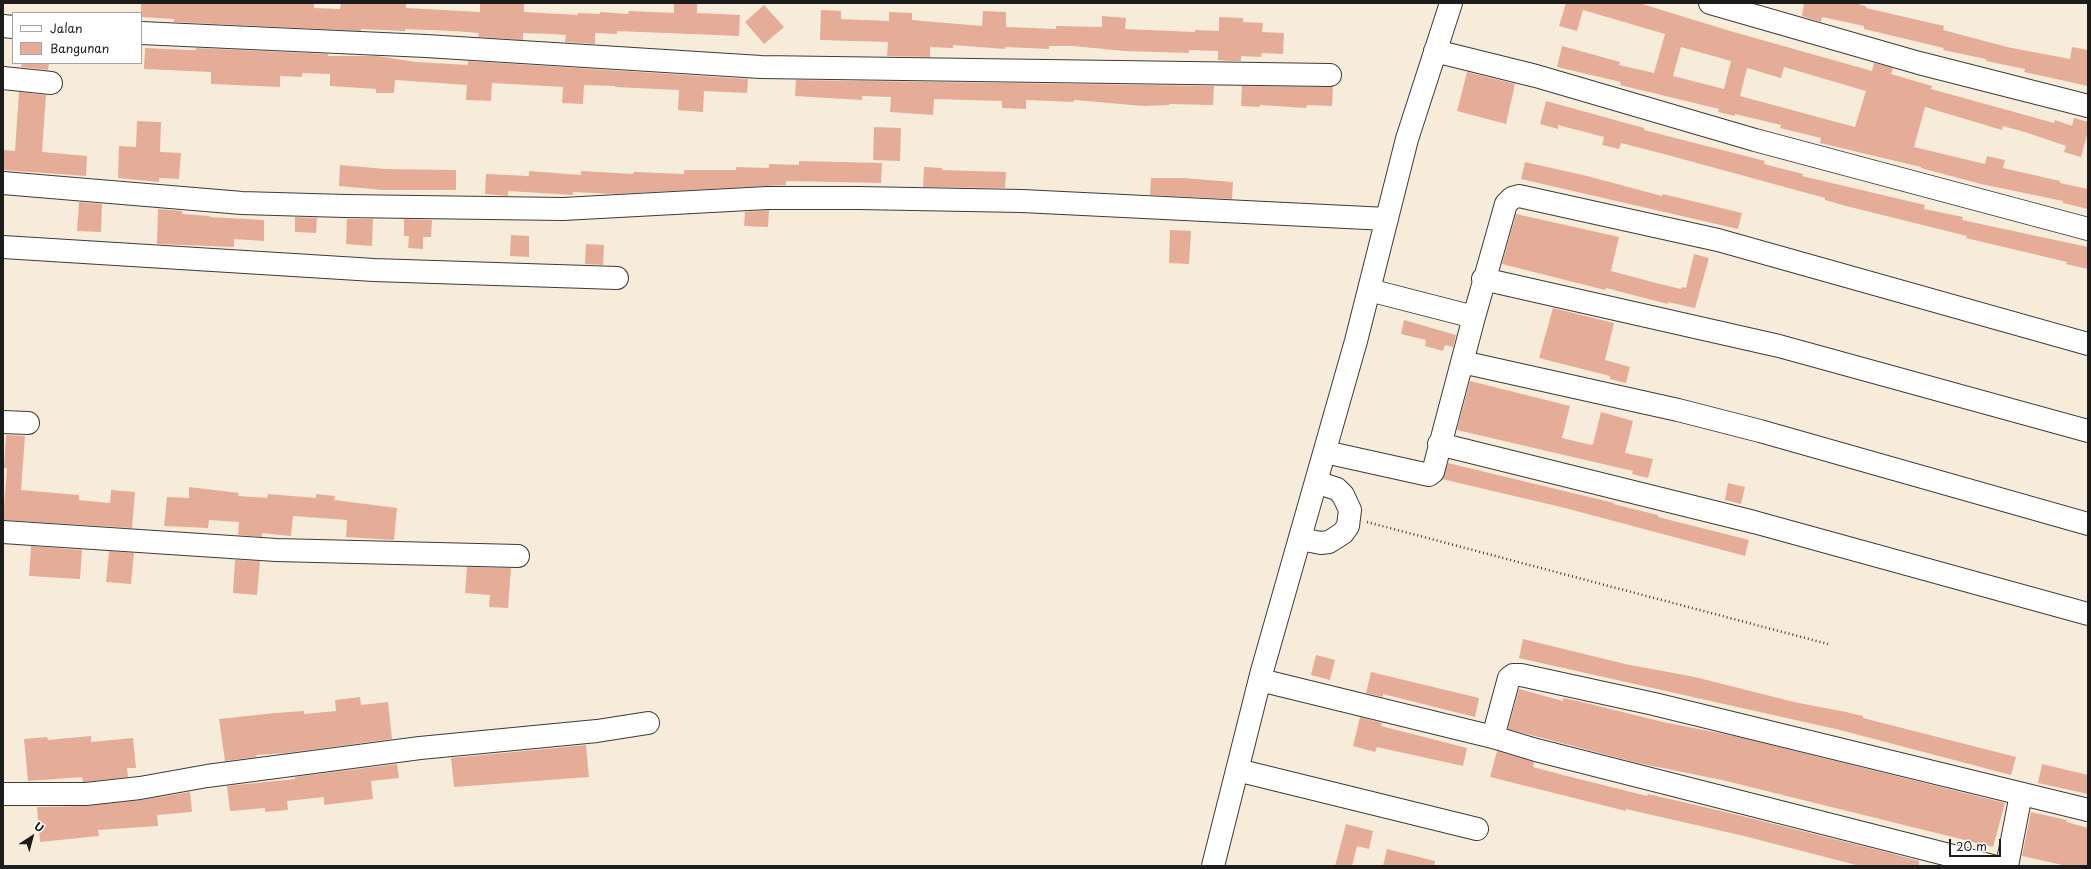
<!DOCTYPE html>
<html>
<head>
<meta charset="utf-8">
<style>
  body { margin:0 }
  #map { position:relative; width:2091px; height:869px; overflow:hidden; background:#f6ecd9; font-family:"Playpen Sans",sans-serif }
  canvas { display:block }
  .frame { position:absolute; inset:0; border:4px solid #1c1c1c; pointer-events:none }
  .legend { position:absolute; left:12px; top:12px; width:130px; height:52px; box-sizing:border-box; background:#fff; border:1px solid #a4a4a4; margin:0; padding:5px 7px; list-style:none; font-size:12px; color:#1c1c1c }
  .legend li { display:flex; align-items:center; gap:8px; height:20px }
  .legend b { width:20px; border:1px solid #a4a4a4 }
  .north { position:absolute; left:12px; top:817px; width:40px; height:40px; -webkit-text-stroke:3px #fff; paint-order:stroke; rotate:36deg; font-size:11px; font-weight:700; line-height:16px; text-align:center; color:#1c1c1c }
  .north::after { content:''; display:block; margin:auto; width:14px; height:18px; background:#1c1c1c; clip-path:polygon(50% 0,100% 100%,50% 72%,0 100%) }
  .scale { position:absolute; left:1949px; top:839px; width:52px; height:18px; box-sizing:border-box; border:2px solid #1c1c1c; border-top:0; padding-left:5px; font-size:12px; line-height:14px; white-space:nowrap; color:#1c1c1c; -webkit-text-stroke:3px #fff; paint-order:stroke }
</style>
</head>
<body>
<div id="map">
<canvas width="2091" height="869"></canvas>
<div class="frame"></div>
<ul class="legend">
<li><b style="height:5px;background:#fff"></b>Jalan</li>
<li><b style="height:11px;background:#e5ad98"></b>Bangunan</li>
</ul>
<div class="north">U</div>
<div class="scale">20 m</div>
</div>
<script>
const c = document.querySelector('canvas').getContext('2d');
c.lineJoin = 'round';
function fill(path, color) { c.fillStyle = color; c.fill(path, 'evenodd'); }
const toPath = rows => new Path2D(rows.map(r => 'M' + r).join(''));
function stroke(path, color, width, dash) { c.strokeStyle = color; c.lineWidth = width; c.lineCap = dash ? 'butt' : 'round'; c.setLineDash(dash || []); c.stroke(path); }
const building = toPath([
  [141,3,314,3,314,8,340,9,341,3,406,3,406,8,480,12,480,3,524,3,524,12,578,15,578,13,600,14,600,12,628,14,629,11,674,13,674,3,697,3,697,13,740,15,739,36,617,31,617,34,595,33,595,44,565,42,566,35,551,34,523,33,523,40,478,37,479,33,454,31,405,29,405,31,361,29,361,31,174,22,174,19,141,17],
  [1566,3,1639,3,1730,31,1872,71,1874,63,1893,68,1891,74,1932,86,1931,89,2054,123,2055,120,2072,126,2074,118,2088,122,2088,131,2081,157,2064,152,2066,146,2028,133,2003,126,2002,130,1925,107,1914,147,1985,164,1987,156,2005,160,2003,168,2060,181,2060,183,2088,189,2088,209,2063,203,2063,201,1981,184,1921,168,1921,167,1820,143,1821,138,1780,128,1781,125,1735,114,1735,116,1718,112,1719,109,1620,85,1621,82,1557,67,1562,46,1620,62,1619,65,1654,73,1665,34,1583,10,1577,31,1559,26],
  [1681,47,1731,61,1724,89,1673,76],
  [1784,67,1866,91,1855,127,1740,96,1747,68,1781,78],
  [1804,3,1854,3,1866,6,1866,8,1944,26,1943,30,2007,47,2070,59,2072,47,2088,50,2088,86,2024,72,2025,69,1986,61,1986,59,1943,50,1944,48,1864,29,1864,26,1822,17,1821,22,1802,16],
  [764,5,784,27,764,44,745,22],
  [821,10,841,11,841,19,889,21,889,12,912,13,912,20,982,26,983,11,1006,12,1006,27,1032,28,1056,29,1056,26,1102,27,1102,16,1126,18,1125,29,1195,32,1195,30,1219,31,1219,17,1243,18,1243,22,1263,23,1262,32,1284,33,1283,54,1262,53,1261,57,1241,56,1241,61,1229,61,1218,60,1218,51,1189,50,1189,53,1124,51,1073,46,1049,46,1049,49,1005,47,1005,49,953,45,953,48,930,47,930,57,887,56,888,42,820,40],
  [145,48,190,50,196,50,196,48,328,54,328,56,377,56,416,62,468,65,468,61,748,79,747,93,704,91,703,112,678,110,679,90,615,87,615,86,584,85,583,104,562,103,563,87,492,83,491,101,466,100,467,85,395,80,394,93,376,93,376,89,330,86,330,74,302,73,302,77,280,76,280,87,211,84,211,72,144,69],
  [22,63,49,63,48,70,21,67],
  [1467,72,1515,84,1506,124,1457,111],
  [796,80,1151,85,1214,86,1213,105,1169,104,1169,105,1144,106,1074,100,1074,102,1026,100,1026,109,1002,108,1002,101,934,99,933,115,890,112,891,97,862,96,862,100,795,96],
  [1242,86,1333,87,1332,106,1307,105,1306,108,1260,105,1259,107,1241,106],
  [19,92,46,95,42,152,87,156,86,176,3,170,3,150,15,151],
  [1546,101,1644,128,1644,130,1765,161,1764,164,1803,174,1802,176,1925,205,1924,209,1963,217,1962,220,2088,247,2088,269,2066,264,2067,262,1966,238,1967,236,1846,206,1825,200,1825,198,1664,154,1621,143,1619,149,1602,145,1604,137,1558,125,1558,129,1540,124],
  [137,121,161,122,160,152,181,153,179,179,159,178,159,182,118,178,119,146,136,147],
  [874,127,901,128,900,161,873,160],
  [799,161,882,163,881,183,786,181,786,185,614,194,573,192,573,195,508,191,508,196,485,194,486,174,529,176,529,171,581,175,581,171,633,174,634,172,684,174,684,170,736,170,736,167,769,168,769,164,799,165],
  [1525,162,1587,176,1662,196,1663,194,1742,213,1738,229,1521,179],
  [340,165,385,169,456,170,456,190,383,190,339,186],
  [924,167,942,168,942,170,1006,172,1005,188,923,187],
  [1151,178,1183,178,1233,182,1232,199,1150,195],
  [79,202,102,204,101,232,77,231],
  [158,209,182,211,182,214,210,216,210,217,264,220,264,241,234,239,234,247,157,244],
  [769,210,768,227,744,226,745,212],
  [1516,214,1619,237,1611,271,1656,283,1681,289,1682,287,1686,288,1694,254,1709,258,1695,308,1668,302,1668,304,1606,288,1605,290,1502,264],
  [295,217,317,218,316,233,295,232],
  [347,219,373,219,372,246,346,244],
  [404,219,432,220,431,237,423,237,423,249,408,248,409,236,404,236],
  [1170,230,1191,231,1189,264,1169,263],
  [511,235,529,236,529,257,510,256],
  [586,244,604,245,603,265,585,264],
  [1553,308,1614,323,1605,360,1630,367,1626,383,1610,379,1610,376,1539,358],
  [1404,320,1456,335,1453,347,1445,345,1443,351,1425,346,1426,340,1401,334],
  [1470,381,1570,406,1562,438,1591,445,1593,444,1601,412,1633,421,1625,453,1653,459,1648,478,1632,474,1633,471,1457,430],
  [6,435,25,436,21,490,79,495,79,500,110,503,111,490,135,492,132,528,3,520,7,468,4,468],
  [1448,463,1614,503,1613,504,1658,515,1658,517,1749,540,1745,556,1565,508,1442,479],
  [1728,483,1745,487,1741,504,1725,500],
  [189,487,239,493,238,496,267,498,268,494,316,498,316,494,335,496,334,500,397,508,394,540,346,537,347,520,293,516,291,536,262,533,262,537,238,535,239,522,209,520,208,528,164,526,167,497,189,498],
  [31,546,82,550,80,579,29,576],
  [109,551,134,553,131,584,106,582],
  [235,560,260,561,257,595,233,593],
  [467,567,511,568,508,608,489,607,490,595,465,593],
  [1523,639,1625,664,1695,677,1794,702,1846,712,1863,716,1863,718,2016,757,2011,775,1840,730,1519,658],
  [1316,655,1335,660,1330,680,1311,675],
  [1371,672,1479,698,1475,717,1383,694,1383,697,1366,693],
  [1519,689,1563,701,1563,698,1582,702,1663,722,1734,736,2005,803,1993,847,1722,780,1638,763,1508,729],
  [360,697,361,705,388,702,392,739,286,753,256,755,257,757,225,761,219,719,275,713,304,711,304,714,336,711,335,700],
  [1360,717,1382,723,1381,726,1467,748,1463,766,1377,747,1375,752,1353,746],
  [91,736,91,742,133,738,136,768,127,768,128,777,85,782,83,782,82,777,28,781,24,739,47,737,48,740],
  [586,745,589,777,454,787,451,758],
  [1497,751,1534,762,1533,767,1563,775,1647,796,1648,794,1734,814,1886,852,1919,861,1919,866,1860,866,1744,836,1626,809,1626,811,1490,777],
  [397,764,399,778,371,781,373,799,324,805,324,797,287,801,288,810,265,812,265,808,230,811,227,786,295,779,295,777],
  [2042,764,2088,775,2088,794,2038,783],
  [190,792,192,812,157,815,158,826,98,830,99,836,40,842,37,807,87,806,141,800],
  [2031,812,2067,820,2066,822,2088,828,2088,866,2067,866,2022,856],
  [1346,824,1373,831,1369,849,1357,846,1352,866,1335,866],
  [1387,849,1435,861,1434,866,1383,866]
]);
const path = toPath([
  [1367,522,1828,644]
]);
const minor = toPath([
  [1710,3,1919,63,2088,106],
  [3,26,13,27],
  [141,33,426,46,761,67,1330,75],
  [1435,51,1536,76,1755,140,2088,229],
  [3,78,51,83],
  [3,183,242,203,345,206,563,209,767,198,859,198,1022,201,1387,219],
  [3,247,374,270,617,278],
  [1483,279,1779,346,2088,431],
  [1474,317,1506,204,1512,198,1519,196,1718,240,2088,344],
  [1462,362,1678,410,1760,431,2088,524],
  [3,422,28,423],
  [1439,444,1754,522,2088,614],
  [1325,452,1429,475,1433,472,1474,317,1369,290],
  [3,532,276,550,518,556],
  [1300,539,1321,543,1329,542,1343,533,1348,526,1350,510,1343,495,1337,489,1316,482],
  [1260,680,1493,737,1536,750,1992,866],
  [1493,737,1509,678,1513,675,1521,675,1654,704,2088,810],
  [1237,770,1477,829],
  [3,794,86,794,140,788,207,776,420,748,597,731,648,723],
  [1213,866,1262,671,1356,341,1407,139,1451,3],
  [2007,866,2021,794]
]);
fill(building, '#e5ad98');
stroke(minor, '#3d3b38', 24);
stroke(path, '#3d3b38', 2.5, [1, 3]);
stroke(minor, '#fff', 22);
</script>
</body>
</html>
